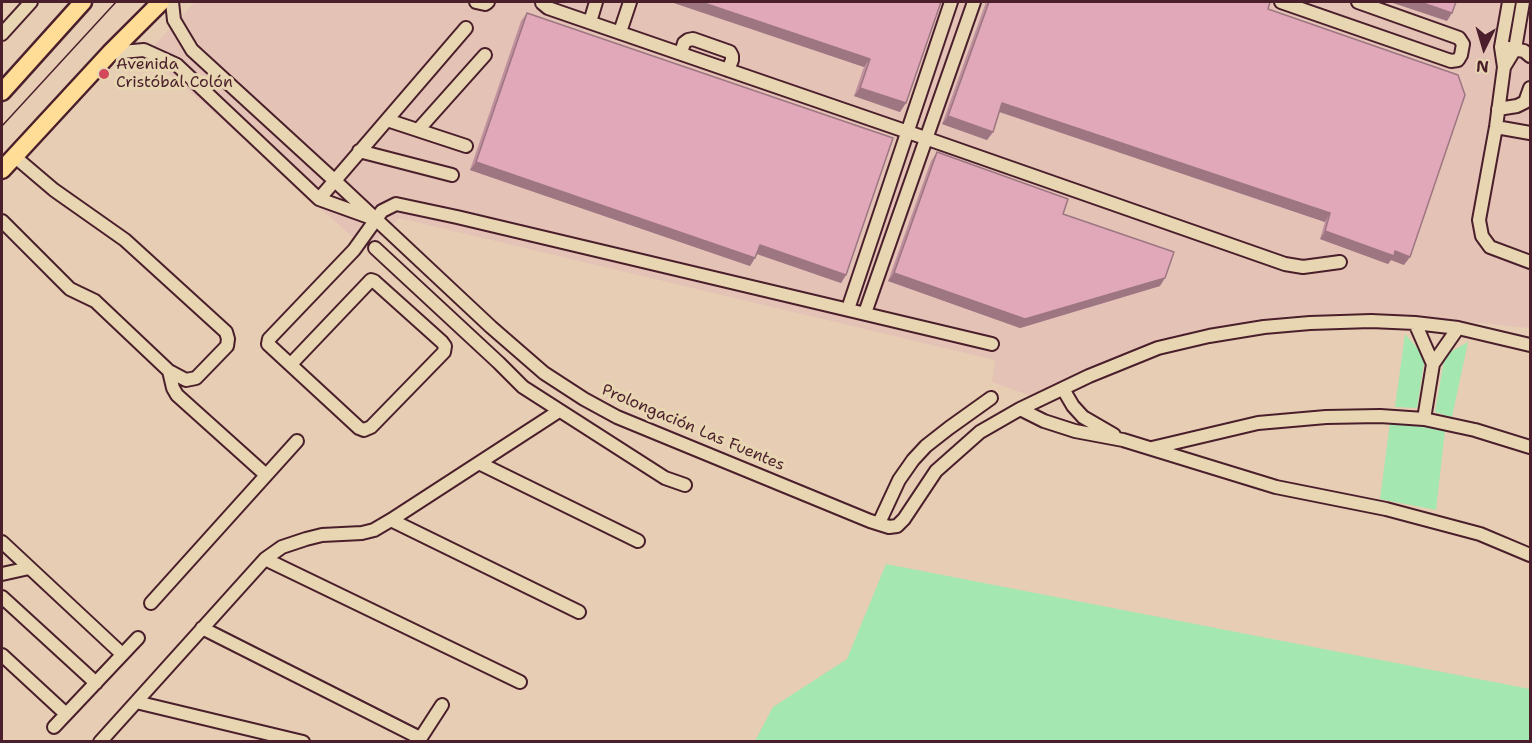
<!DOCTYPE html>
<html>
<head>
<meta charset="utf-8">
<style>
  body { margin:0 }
  #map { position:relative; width:1532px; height:743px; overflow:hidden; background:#e6cdb4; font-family:"Shantell Sans",sans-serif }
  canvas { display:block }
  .frame { position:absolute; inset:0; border:3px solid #4a1f2b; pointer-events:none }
  .north { position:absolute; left:1454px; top:18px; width:60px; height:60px; -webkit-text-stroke:4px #e8d6b3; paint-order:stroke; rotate:185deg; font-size:16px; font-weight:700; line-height:24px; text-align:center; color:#4a1f2b }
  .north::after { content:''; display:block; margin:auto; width:21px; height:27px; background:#4a1f2b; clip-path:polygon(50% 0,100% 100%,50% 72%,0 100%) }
</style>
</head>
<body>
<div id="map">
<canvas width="1532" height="743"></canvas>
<div class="frame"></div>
<div class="north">N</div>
</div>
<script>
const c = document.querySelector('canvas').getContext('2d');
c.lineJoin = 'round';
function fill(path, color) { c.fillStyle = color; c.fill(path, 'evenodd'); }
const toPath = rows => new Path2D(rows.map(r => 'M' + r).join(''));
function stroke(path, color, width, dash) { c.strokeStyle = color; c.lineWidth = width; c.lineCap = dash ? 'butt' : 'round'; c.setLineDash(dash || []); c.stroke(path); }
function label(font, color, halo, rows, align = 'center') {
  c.font = font + ' "Shantell Sans",sans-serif'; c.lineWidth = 6; c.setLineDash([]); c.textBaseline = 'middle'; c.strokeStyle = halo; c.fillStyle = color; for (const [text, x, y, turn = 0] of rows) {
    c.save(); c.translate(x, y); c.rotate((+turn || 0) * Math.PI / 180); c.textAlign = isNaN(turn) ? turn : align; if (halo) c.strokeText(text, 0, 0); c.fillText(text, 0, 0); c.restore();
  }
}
const built = toPath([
  [195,2,1530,2,1530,328,1391,314,1348,313,1294,316,1203,330,1161,342,1112,358,1031,396,992,382,995,360,399,218,366,249,147,53]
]);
const green = toPath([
  [1405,334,1425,357,1417,408,1395,407],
  [1468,342,1452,417,1435,412,1445,355],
  [1390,423,1445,430,1436,510,1380,499],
  [886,564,1530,689,1530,741,755,741,773,707,847,659]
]);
const minor = toPath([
  [172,2,174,20,192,50,334,180,491,327,544,373,584,399,617,417,870,521,889,527,897,526,904,519,936,471,980,432,1020,409,1089,376,1158,348,1209,336,1264,327,1310,323,1371,321,1415,323,1458,328,1530,345],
  [476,2,485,4,488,2],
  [542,2,542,3,548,8,908,132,1285,264,1303,267,1340,262],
  [1281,2,1451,61,1458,60,1461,55,1463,44,1459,38,1358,2],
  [1509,2,1501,47,1504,67,1496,127,1479,220,1482,236,1490,247,1530,262],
  [590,22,596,2],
  [620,32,630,2],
  [2,34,31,2],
  [1508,48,1524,51,1530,56],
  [110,53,144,50,177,65,319,199,369,217],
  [681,53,684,43,688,40,693,39,730,52,732,56,732,60,728,70],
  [1504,67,1515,49,1523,2],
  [1498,109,1517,106,1525,102,1530,88],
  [387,120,466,146],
  [1496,127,1530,133],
  [418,130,485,55],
  [359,151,452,175],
  [14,156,54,190,125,240,226,332,228,339,227,346,196,378,186,380,169,371],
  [319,199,466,28],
  [2,221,70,289,95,301,169,371,173,388,177,395,266,475],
  [375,248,499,363,523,387,665,478,685,485],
  [848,309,951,2],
  [865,313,974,2],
  [1415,323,1433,364,1424,419],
  [291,364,371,280,374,281,442,342,445,346,444,352,371,427,364,430,359,428,268,344,269,339,354,250,382,211,396,204,457,217,992,344],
  [1433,364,1458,328],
  [1063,389,1073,406,1083,417,1114,435],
  [1020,409,1044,421,1075,431,1123,440,1276,487,1386,509,1480,534,1530,555],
  [1152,448,1258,423,1326,417,1380,416,1424,419,1475,430,1530,447],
  [479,463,638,541],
  [391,520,579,612],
  [879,523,899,480,913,460,926,446,949,428,991,398],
  [2,542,122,654],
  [265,559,520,682],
  [2,574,29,568],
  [2,597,96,683],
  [151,603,297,441],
  [202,628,420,738],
  [2,655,66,714],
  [136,702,303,742],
  [54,727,138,638],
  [100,742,265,559,282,547,306,539,322,535,362,533,374,530,391,520,559,411],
  [418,742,442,705]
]);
const major = toPath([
  [2,92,83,2],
  [2,170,110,53,161,2]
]);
const tram = toPath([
  [2,126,116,2]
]);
const wall = toPath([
  [671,2,941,2,900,112,854,96,864,67],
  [986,2,1270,2,1268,9,1404,265,1391,260,1388,264,1320,239,1325,222,999,112,993,132,987,140,942,124],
  [527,13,846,275,841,283,757,254,750,266,470,170,521,21],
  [937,152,1063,214,1160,286,1020,328,888,281,931,161]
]);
const shadedWall = toPath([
  [671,2,701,2,870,59,864,67],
  [1390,2,1420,2,1452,13,1447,21],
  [860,88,906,103,900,112,854,96],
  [1002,103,1330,213,1325,222,997,111],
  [948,116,993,132,987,140,942,124],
  [476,162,755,258,750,266,470,170],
  [1325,231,1395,251,1410,257,1404,265,1391,260,1388,264,1320,239],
  [760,245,846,275,841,283,754,253],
  [894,273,1165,278,1160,286,1020,328,888,281]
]);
const building = toPath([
  [701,2,941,2,906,103,860,88,870,59,701,2],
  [989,2,1270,2,1268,9,1458,75,1465,95,1410,257,1395,251,1394,256,1325,231,1330,213,1002,103,993,132,948,116,989,2],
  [1420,2,1456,2,1452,13,1420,2],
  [527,13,893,138,846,275,760,245,755,258,476,162,527,13],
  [937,152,1068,199,1063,214,1174,252,1165,278,1025,319,894,273,937,152]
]);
const markers = [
  [104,74,6,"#d1495b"]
];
const poiNames = [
  ["Avenida",116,65],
  ["Cristóbal Colón",116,83]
];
const streetNames = [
  ["Prolongación Las Fuentes",693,428,23]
];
fill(built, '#e4c2b6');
fill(green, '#a5e7b0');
stroke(minor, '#4a1f2b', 16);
stroke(major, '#4a1f2b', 21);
stroke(minor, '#e8d6b3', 12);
stroke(major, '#ffdd96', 16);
stroke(tram, '#4a1f2b', 1.5);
fill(wall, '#c1909f');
fill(shadedWall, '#9d7682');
fill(building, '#e0a8b9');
stroke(building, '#9d7682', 1.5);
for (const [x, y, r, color] of markers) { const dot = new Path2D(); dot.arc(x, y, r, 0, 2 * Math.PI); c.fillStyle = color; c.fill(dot); stroke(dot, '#e8d6b3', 2); }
label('16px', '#4a1f2b', '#e8d6b3', poiNames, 'left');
label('16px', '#4a1f2b', '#e8d6b3', streetNames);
</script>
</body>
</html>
